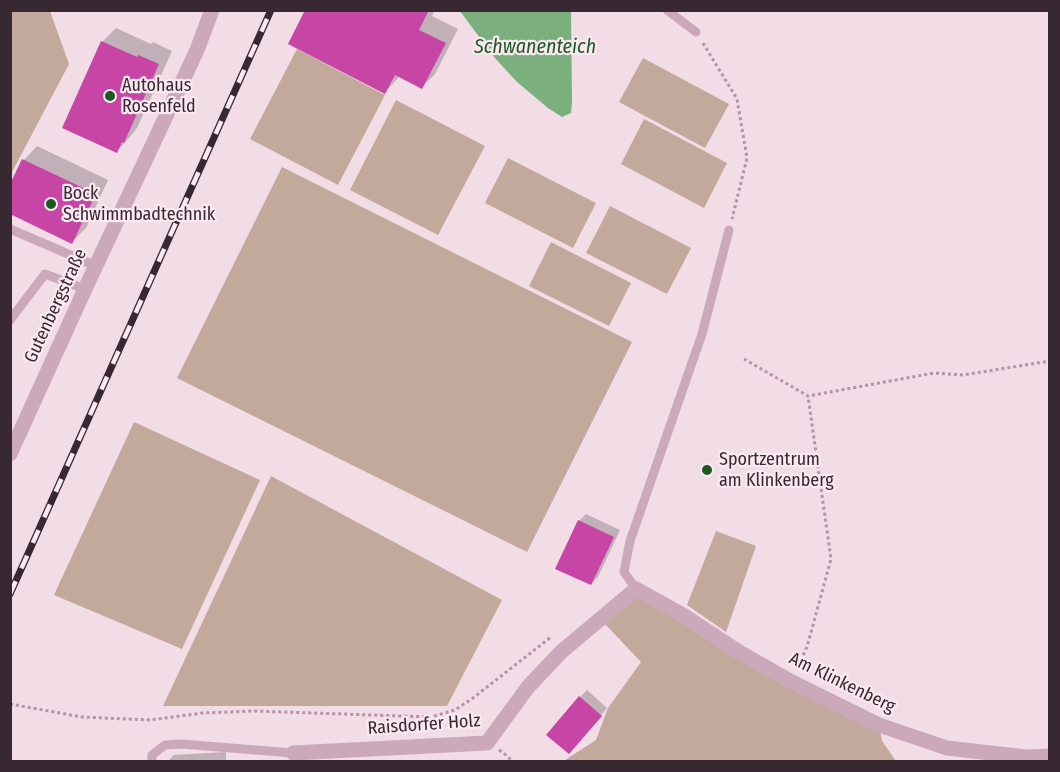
<!DOCTYPE html>
<html>
<head>
<meta charset="utf-8">
<style>
  body { margin:0 }
  #map { position:relative; width:1060px; height:772px; overflow:hidden; background:#f2dce6; font-family:"Fira Sans Condensed",sans-serif }
  canvas { display:block }
  .frame { position:absolute; inset:0; border:12px solid #372832; pointer-events:none }
</style>
</head>
<body>
<div id="map">
<canvas width="1060" height="772"></canvas>
<div class="frame"></div>
</div>
<script>
const c = document.querySelector('canvas').getContext('2d');
c.lineJoin = 'round';
function fill(path, color) { c.fillStyle = color; c.fill(path, 'evenodd'); }
const toPath = rows => new Path2D(rows.map(r => 'M' + r).join(''));
function stroke(path, color, width, dash) { c.strokeStyle = color; c.lineWidth = width; c.lineCap = dash ? 'butt' : 'round'; c.setLineDash(dash || []); c.stroke(path); }
function label(font, color, halo, rows, align = 'center') {
  c.font = font + ' "Fira Sans Condensed",sans-serif'; c.lineWidth = 4.5; c.setLineDash([]); c.textBaseline = 'middle'; c.strokeStyle = halo; c.fillStyle = color; for (const [text, x, y, turn = 0] of rows) {
    c.save(); c.translate(x, y); c.rotate((+turn || 0) * Math.PI / 180); c.textAlign = isNaN(turn) ? turn : align; if (halo) c.strokeText(text, 0, 0); c.fillText(text, 0, 0); c.restore();
  }
}
const green = toPath([
  [11,10,50,11,69,64,11,174],
  [297,49,385,95,338,185,250,139],
  [643,58,729,104,705,148,619,102],
  [396,100,485,146,438,235,350,190],
  [644,119,727,163,704,208,621,164],
  [508,158,596,203,573,248,485,203],
  [282,167,632,342,527,552,177,378],
  [610,206,691,248,667,294,586,253],
  [551,242,631,283,609,326,529,286],
  [134,422,260,480,182,649,54,595],
  [271,476,502,600,447,706,163,706],
  [716,531,756,546,726,632,687,605],
  [636,589,879,725,882,741,896,761,562,762,596,740,608,708,641,662,605,624]
]);
const water = toPath([
  [460,11,571,11,572,102,571,113,562,117,548,108,517,82,494,57]
]);
const shadow = toPath([
  [307,10,435,10,432,16,458,29,435,74,422,87,400,76,385,92],
  [116,28,151,44,153,42,172,51,137,128,130,137,117,151,102,42],
  [37,146,108,180,86,228,72,242,10,187,24,160],
  [586,514,620,530,598,577,591,584,579,521],
  [587,690,607,708,576,746,580,697],
  [226,752,226,762,167,762,174,755]
]);
const building = toPath([
  [305,10,429,10,419,30,446,43,422,89,395,75,385,94,288,44],
  [101,41,137,57,138,55,159,64,124,143,122,142,117,153,62,128],
  [22,159,96,194,72,244,10,214,10,184],
  [578,520,614,537,591,585,555,569],
  [579,696,602,716,569,754,546,735]
]);
const path = toPath([
  [703,43,737,99,747,158,732,219],
  [744,359,808,396,934,373,963,375,1050,361],
  [798,666,807,647,831,559,808,396],
  [10,704,82,717,150,720,203,713,253,711,431,717,455,710,473,698,551,637],
  [499,750,506,755,513,762]
]);
const lane = toPath([
  [667,10,696,32],
  [10,229,96,266],
  [10,320,45,274,85,289],
  [636,589,624,572,630,541,702,334,729,230],
  [152,762,152,755,165,745,181,744,293,753]
]);
const street = toPath([
  [10,454,85,289,197,50,212,10],
  [293,753,487,743,528,687,561,652,636,589,683,615,739,652,790,681,879,725,947,748,1026,757,1050,756]
]);
const rail = toPath([
  [10,594,271,10]
]);
const markers = [
  [110,96,6,"#1d5923"],
  [51,204,6,"#1d5923"],
  [707,470,6,"#1d5923"]
];
const poiNames = [
  ["Autohaus",122,86],
  ["Rosenfeld",122,107],
  ["Bock",63,194],
  ["Schwimmbadtechnik",63,215],
  ["Sportzentrum",719,460],
  ["am Klinkenberg",719,481]
];
const streetNames = [
  ["Gutenbergstraße",56,306,-65],
  ["Am Klinkenberg",842,683,26],
  ["Raisdorfer Holz",424,725,-4]
];
const waterNames = [
  ["Schwanenteich",535,47]
];
fill(green, '#c2a99c');
fill(water, '#7bb07e');
fill(shadow, '#0003');
fill(building, '#c745a4');
stroke(path, '#b792a6', 3, [3, 3]);
stroke(lane, '#cba8ba', 9);
stroke(street, '#cba8ba', 15);
stroke(rail, '#372832', 7);
stroke(rail, '#fae9f0', 4.5, [14]);
for (const [x, y, r, color] of markers) { const dot = new Path2D(); dot.arc(x, y, r, 0, 2 * Math.PI); c.fillStyle = color; c.fill(dot); stroke(dot, '#fae9f0', 2); }
label('18px', '#372832', '#fae9f0', poiNames, 'left');
label('18px', '#372832', '#fae9f0', streetNames);
label('italic 20px', '#1d5923', '#fae9f0', waterNames);
</script>
</body>
</html>
